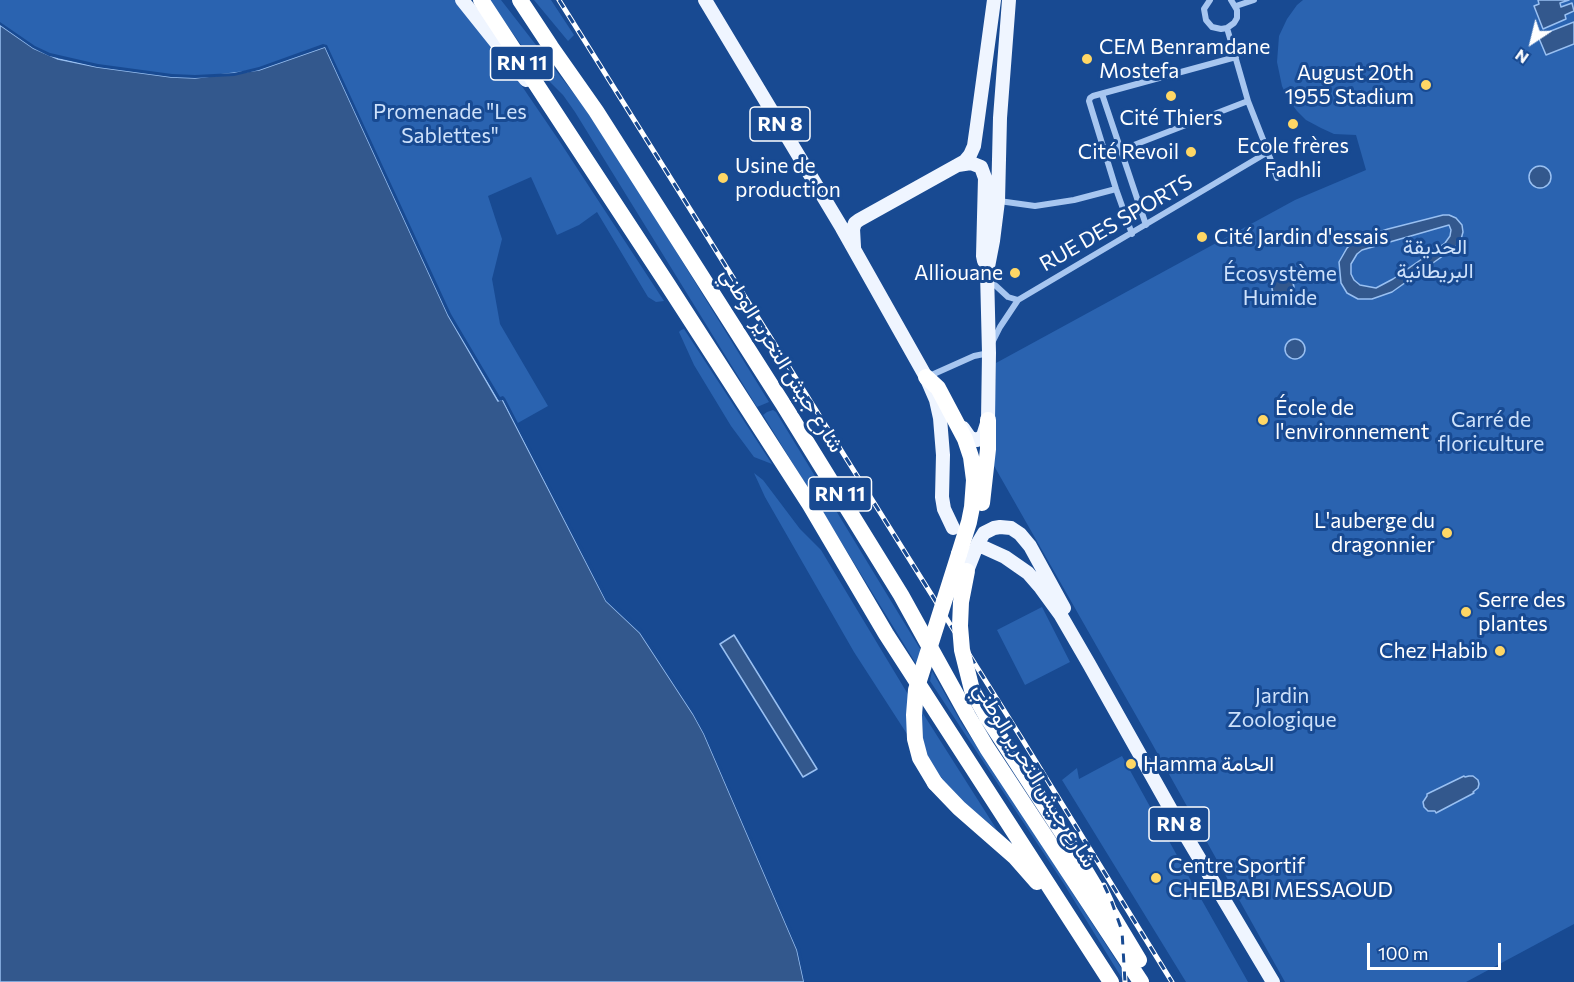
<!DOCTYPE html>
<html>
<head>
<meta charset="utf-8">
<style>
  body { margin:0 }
  #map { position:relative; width:1574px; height:982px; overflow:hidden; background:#184a92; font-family:Commissioner,sans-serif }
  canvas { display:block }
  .north { position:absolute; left:1502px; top:12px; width:60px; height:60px; -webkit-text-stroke:4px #184a92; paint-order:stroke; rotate:215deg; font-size:16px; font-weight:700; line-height:24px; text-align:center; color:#fff }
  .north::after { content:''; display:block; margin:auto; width:21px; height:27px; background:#fff; clip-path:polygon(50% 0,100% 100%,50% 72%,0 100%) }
  .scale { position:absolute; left:1367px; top:943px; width:134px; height:27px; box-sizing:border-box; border:3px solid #fff; border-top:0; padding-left:8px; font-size:18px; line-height:21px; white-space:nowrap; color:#fff; -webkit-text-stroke:4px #184a92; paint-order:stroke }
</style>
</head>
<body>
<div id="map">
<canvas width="1574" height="982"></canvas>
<div class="north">N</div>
<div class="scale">100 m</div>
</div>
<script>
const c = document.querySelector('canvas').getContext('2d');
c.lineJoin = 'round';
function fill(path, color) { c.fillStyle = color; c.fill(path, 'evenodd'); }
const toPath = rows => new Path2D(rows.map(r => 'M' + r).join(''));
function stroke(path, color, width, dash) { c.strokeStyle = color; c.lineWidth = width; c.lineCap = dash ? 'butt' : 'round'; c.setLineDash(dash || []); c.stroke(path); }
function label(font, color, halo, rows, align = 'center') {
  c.font = font + ' Commissioner,Vazirmatn,sans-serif'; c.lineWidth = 6; c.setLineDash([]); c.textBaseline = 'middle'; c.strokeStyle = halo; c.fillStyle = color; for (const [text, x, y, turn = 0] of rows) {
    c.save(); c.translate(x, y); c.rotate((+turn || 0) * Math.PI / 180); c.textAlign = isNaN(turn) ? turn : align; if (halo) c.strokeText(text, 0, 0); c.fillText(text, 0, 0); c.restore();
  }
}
const green = toPath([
  [0,0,455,0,515,76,558,139,664,301,656,302,648,297,597,212,579,225,557,235,531,177,488,196,502,239,492,279,500,324,548,406,516,424,503,400,499,401,448,315,259,70,195,78,81,64,58,59,33,48,0,25],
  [489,0,501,0,582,104,640,193,769,402,757,407,575,112,563,95,542,74],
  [534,0,551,0,574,35,568,41],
  [1303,0,1574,0,1574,924,1466,982,1285,982,1150,740,993,464,996,363,1295,200,1366,170,1356,135,1334,134,1321,128,1306,120,1297,111,1288,99,1282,86,1277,62,1279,36,1287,19,1297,5],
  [684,329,772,464,754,457,731,426,694,365,679,332,681,330],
  [773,410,776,412,922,652,918,667,763,415,767,412],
  [754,473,763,480,800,529,821,550,909,696,907,734,854,652,765,497],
  [1042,607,1070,662,1025,685,997,630],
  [932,671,962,724,1012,799,1123,971,1123,980,1064,884,930,681],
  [922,712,997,830,941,783,926,753,923,739],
  [1122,756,1200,897,1248,982,1186,982,1062,780,1077,768,1079,779]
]);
const water = toPath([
  [1538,0,1569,0,1560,3,1561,7,1572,3,1574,11,1565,15,1566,19,1543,29,1534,6,1539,4,1538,0],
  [1574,22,1574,44,1546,55,1538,36,1574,22],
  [0,25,33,48,58,59,97,67,171,77,195,78,259,70,325,47,448,315,498,401,502,399,606,601,640,633,693,714,704,734,797,950,804,982,0,982,0,25],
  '1529 177a11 11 0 1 1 22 0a11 11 0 1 1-22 0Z',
  [1443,215,1449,215,1456,218,1462,225,1463,232,1460,243,1447,253,1392,292,1372,299,1358,299,1347,293,1341,283,1339,262,1347,248,1357,239,1388,229,1443,215],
  [1449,225,1451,230,1450,236,1445,243,1393,279,1376,288,1360,285,1354,280,1351,274,1351,264,1357,254,1362,250,1449,225],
  '1272 288a11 11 0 1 1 22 0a11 11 0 1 1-22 0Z',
  '1285 349a10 10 0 1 1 20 0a10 10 0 1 1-20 0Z',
  [734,635,817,769,803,777,720,644,734,635],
  [1464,776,1465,777,1469,776,1473,776,1478,780,1479,784,1478,788,1473,792,1474,793,1436,813,1435,811,1428,811,1424,807,1423,802,1427,796,1427,794,1464,776]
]);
const pier = toPath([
  [0,22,35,46,50,53,98,64,172,74,195,75,234,73,259,67,323,44,327,45,451,314,500,397,503,396,505,398,609,599,636,623,643,631,696,713,706,732,800,948,807,982,804,982,797,950,704,734,693,714,640,633,606,601,503,400,499,401,448,315,325,47,259,70,234,76,195,78,171,77,97,67,49,56,33,48,0,25]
]);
const street = toPath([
  [1210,0,1204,9,1206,20,1212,27,1221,29,1227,28,1234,23,1237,18,1237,10,1231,0],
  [1236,6,1254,0],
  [1227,28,1248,101,1268,152,1277,178],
  [1102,94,1146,225],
  [1121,150,1248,101],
  [999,201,1035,206,1074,200,1116,189],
  [1132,234,1116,189,1089,101,1090,98,1093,96,1236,57],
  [990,279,995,285,1008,297,1018,300],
  [992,343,1000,327,1018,300,1268,152],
  [927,377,974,356,989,353]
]);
const primary = toPath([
  [462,0,526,80],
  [705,0,842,228,926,377,936,400,940,418,943,455,942,497,944,509,953,528],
  [958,165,971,163,981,167,985,178,983,256,984,261],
  [854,247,853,229,855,223,859,220,965,161,970,155,974,146,977,125,994,0],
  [963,428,970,438,977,440,983,436,988,420,989,353,987,272,993,241,998,201,1000,118,1009,0],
  [983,547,1005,557,1028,573,1041,588,1060,614,1089,664,1180,826,1273,982],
  [967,571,978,543,984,533,994,528,1000,527,1011,528,1020,534,1030,546,1064,608]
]);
const highway = toPath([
  [481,0,668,285,810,505,886,634,1111,982],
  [520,0,551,47,596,111,783,404,901,595,968,716,987,748,1141,982],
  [926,377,938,388,965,439,971,457,974,480,972,507,969,522,959,554],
  [982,503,988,449,988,420],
  [987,717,1065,837,1139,960],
  [935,783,959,808,1015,857,1037,882]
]);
const rail = toPath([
  [559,0,1022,739,1172,982],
  [1104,885,1111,900,1122,931,1125,982]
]);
const highwayBridge = toPath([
  [967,571,961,602,960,626,962,650,972,690,987,717],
  [935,783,920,758,915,739,914,715,916,690,959,554]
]);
const markers = [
  [1087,59,6,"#ffd765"],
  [1426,85,6,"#ffd765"],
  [1171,96,6,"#ffd765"],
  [1293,124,6,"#ffd765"],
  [1191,152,6,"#ffd765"],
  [723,178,6,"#ffd765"],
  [1202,237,6,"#ffd765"],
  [1015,273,6,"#ffd765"],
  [1263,420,6,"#ffd765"],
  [1447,533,6,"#ffd765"],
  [1466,612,6,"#ffd765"],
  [1500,651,6,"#ffd765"],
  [1131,764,6,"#ffd765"],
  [1156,878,6,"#ffd765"]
];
const shields = [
  [522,63,63],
  [780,124,60],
  [840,494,63],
  [1179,824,60]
];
const shieldNames = [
  ["RN 11",522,63],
  ["RN 8",780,124],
  ["RN 11",840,494],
  ["RN 8",1179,824]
];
const poiNames = [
  ["CEM Benramdane",1099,47],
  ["Mostefa",1099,71],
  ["August 20th",1414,73,"right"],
  ["1955 Stadium",1414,97,"right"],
  ["Cité Thiers",1171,118,"center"],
  ["Ecole frères",1293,146,"center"],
  ["Fadhli",1293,170,"center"],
  ["Cité Revoil",1179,152,"right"],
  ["Usine de",735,166],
  ["production",735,190],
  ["Cité Jardin d'essais",1214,237],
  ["Alliouane",1003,273,"right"],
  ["École de",1275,408],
  ["l'environnement",1275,432],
  ["L'auberge du",1435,521,"right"],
  ["dragonnier",1435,545,"right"],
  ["Serre des",1478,600],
  ["plantes",1478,624],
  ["Chez Habib",1488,651,"right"],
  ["Hamma الحامة",1143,764],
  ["Centre Sportif",1168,866],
  ["CHELBABI MESSAOUD",1168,890]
];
const parkNames = [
  ["Promenade \"Les",450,112],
  ["Sablettes\"",450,136],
  ["الحديقة",1435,247],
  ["البريطانية",1435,271],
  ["Écosystème",1280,274],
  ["Humide",1280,298],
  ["Carré de",1491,420],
  ["floriculture",1491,444],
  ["Jardin",1282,696],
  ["Zoologique",1282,720]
];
const streetNames = [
  ["RUE DES SPORTS",1116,223,-30],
  ["شارع جيش التحرير الوطني",782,360,58],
  ["شارع جيش التحرير الوطني",1035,775,58]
];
fill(green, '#2a63b0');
fill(water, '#33588d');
stroke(water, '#99c0f2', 1.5);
fill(pier, '#184a92');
stroke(street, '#a7c6f0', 6);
stroke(primary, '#eff5ff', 14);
stroke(highway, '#fff', 16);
stroke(rail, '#fff', 5);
stroke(rail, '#184a92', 3, [9]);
stroke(highwayBridge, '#fff', 16);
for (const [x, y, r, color] of markers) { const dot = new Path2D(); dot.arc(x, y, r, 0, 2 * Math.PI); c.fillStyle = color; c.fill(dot); stroke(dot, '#184a92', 2); }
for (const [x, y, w] of shields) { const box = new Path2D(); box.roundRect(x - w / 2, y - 17, w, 34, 4.5); c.fillStyle = '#184a92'; c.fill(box); stroke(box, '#fff', 1.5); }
label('bold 20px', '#fff', null, shieldNames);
label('21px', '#fff', '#184a92', poiNames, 'left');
label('21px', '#cde1fb', '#184a92', parkNames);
label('21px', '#fff', '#184a92', streetNames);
</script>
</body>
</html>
